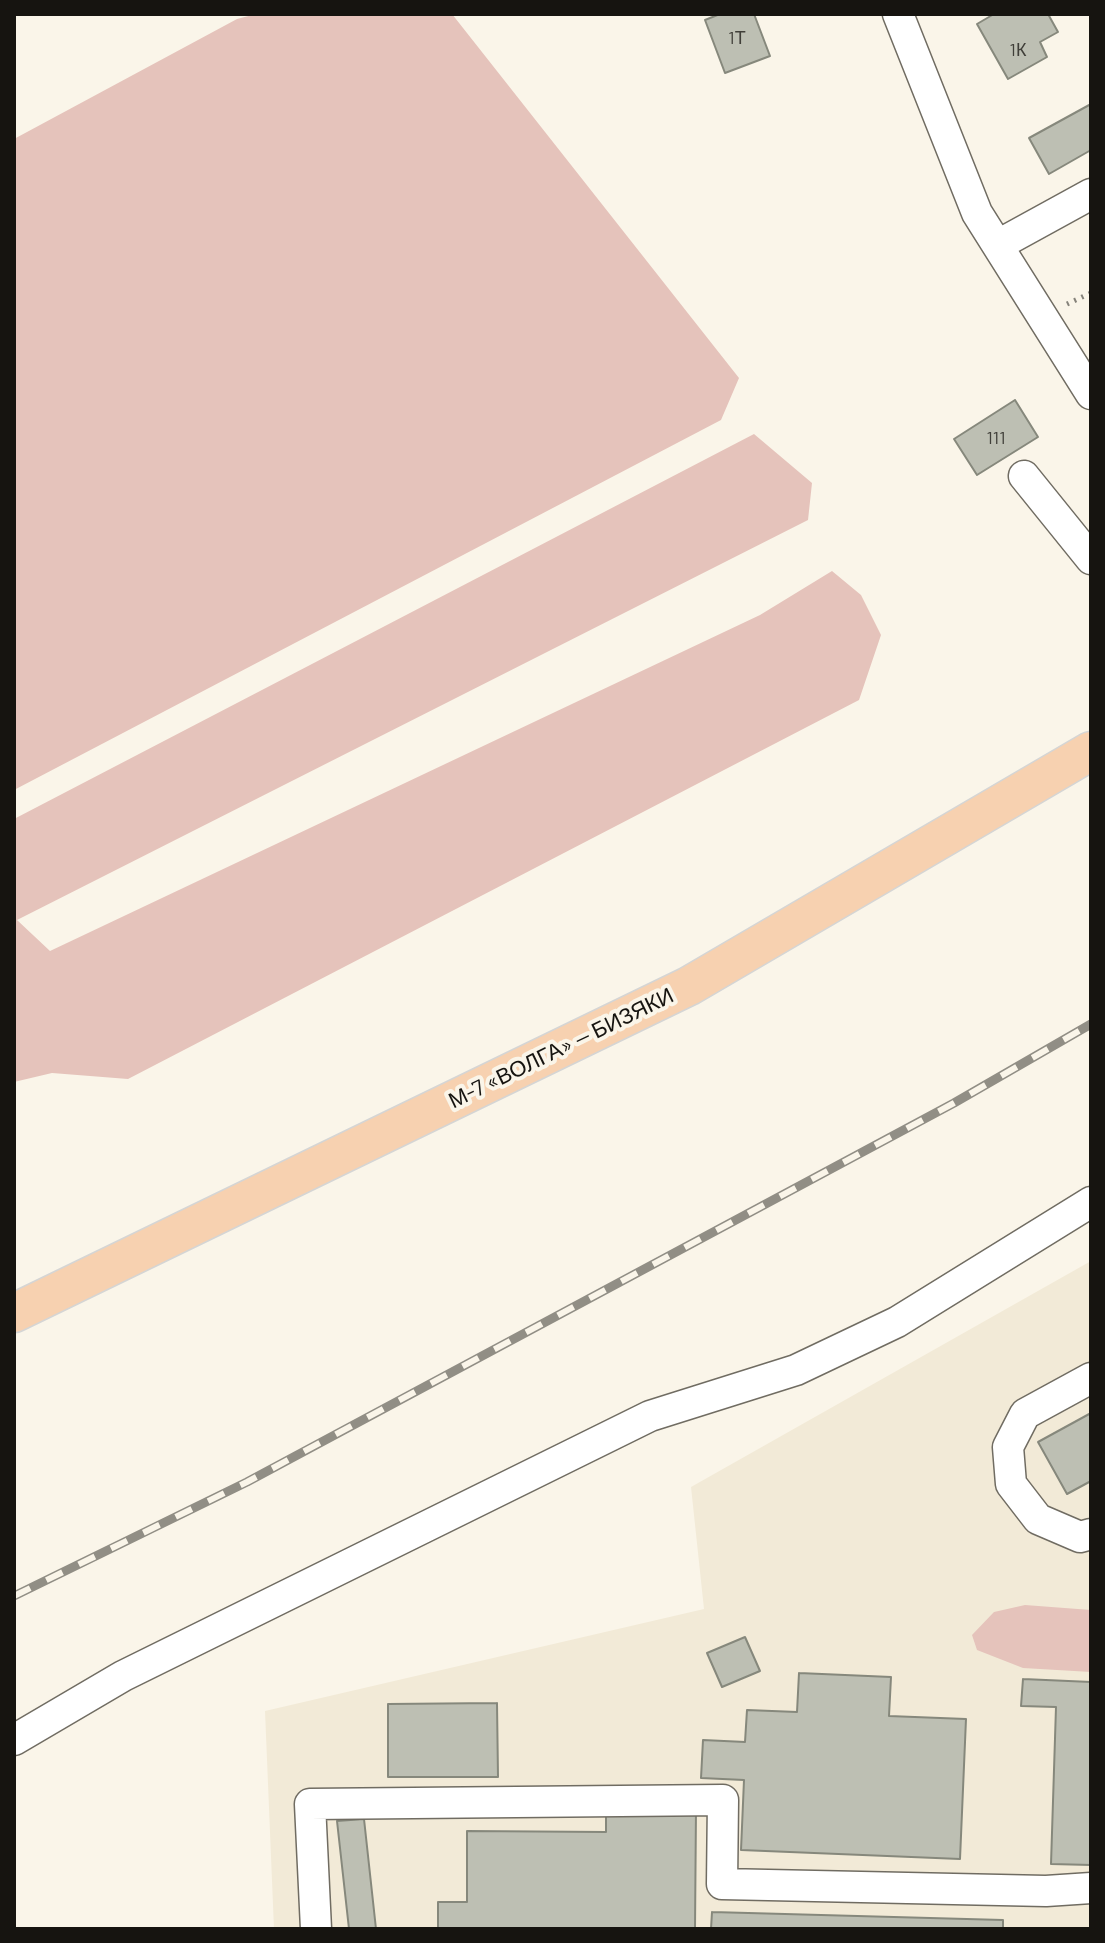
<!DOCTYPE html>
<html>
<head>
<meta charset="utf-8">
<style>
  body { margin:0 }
  #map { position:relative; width:1105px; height:1943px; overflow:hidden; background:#faf5e9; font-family:Barlow,sans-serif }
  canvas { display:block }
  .frame { position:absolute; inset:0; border:16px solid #161410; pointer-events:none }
</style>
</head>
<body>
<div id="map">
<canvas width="1105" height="1943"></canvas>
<div class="frame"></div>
</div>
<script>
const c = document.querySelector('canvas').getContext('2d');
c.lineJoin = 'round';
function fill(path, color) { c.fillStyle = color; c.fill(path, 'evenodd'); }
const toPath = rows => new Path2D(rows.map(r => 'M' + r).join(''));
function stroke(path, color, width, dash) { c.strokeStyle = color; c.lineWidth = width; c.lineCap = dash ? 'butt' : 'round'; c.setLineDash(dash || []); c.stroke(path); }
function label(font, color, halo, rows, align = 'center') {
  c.font = font + ' Barlow,sans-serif'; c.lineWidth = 8; c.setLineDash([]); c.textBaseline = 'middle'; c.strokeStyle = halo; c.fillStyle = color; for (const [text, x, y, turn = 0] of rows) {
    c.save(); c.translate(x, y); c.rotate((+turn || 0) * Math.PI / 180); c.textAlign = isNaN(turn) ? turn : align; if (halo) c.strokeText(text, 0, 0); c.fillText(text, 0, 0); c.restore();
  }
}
const built = toPath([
  [1091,1261,1091,1929,274,1929,265,1711,704,1609,691,1487]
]);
const green = toPath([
  [256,14,452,14,739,378,721,420,14,790,14,139,237,19],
  [754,434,812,483,808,520,17,920,50,951,760,615,832,571,861,595,881,635,859,700,128,1079,52,1073,14,1082,14,819],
  [1025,1605,1091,1610,1091,1672,1023,1668,977,1650,972,1635,994,1612]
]);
const building = toPath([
  [720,14,754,14,770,56,725,73,705,20,720,14],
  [994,14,1048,14,1058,32,1040,42,1047,57,1008,79,977,24,994,14],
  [1091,104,1091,150,1049,174,1029,138,1091,104],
  [1015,400,1038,437,977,475,954,439,1015,400],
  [1091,1413,1091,1481,1067,1494,1038,1442,1091,1413],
  [745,1637,760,1671,722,1687,707,1653,745,1637],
  [799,1673,891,1677,889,1716,966,1719,960,1859,741,1850,744,1780,701,1778,703,1740,745,1742,747,1710,797,1712,799,1673],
  [1023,1679,1091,1682,1091,1865,1051,1864,1056,1707,1021,1706,1023,1679],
  [497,1703,498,1777,388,1777,388,1704,497,1703],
  [606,1809,696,1809,695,1929,438,1929,438,1902,467,1902,467,1831,606,1832,606,1809],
  [364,1819,376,1929,349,1929,337,1821,364,1819],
  [712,1912,1003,1920,1003,1929,711,1929,712,1912]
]);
const path = toPath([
  [1067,304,1091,293]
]);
const minor = toPath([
  [898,14,977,213,1091,394],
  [998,245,1091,194],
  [1024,476,1091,559],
  [1091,1378,1025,1414,1008,1447,1011,1484,1038,1519,1080,1537,1091,1534],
  [14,1740,123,1676,650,1416,796,1370,897,1322,1091,1202],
  [316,1929,310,1804,723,1800,722,1884,1046,1891,1091,1888]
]);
const major = toPath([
  [14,1313,689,986,1091,751]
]);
const rail = toPath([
  [14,1596,247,1482,954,1103,1091,1024]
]);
const numberNames = [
  ["1Т",737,38],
  ["1К",1018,50],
  ["111",996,438]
];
const streetNames = [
  ["М-7 «ВОЛГА» — БИЗЯКИ",561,1048,-26]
];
fill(built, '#f2ead7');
fill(green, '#e5c3bb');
fill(building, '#bdbfb3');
stroke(building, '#86887c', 2);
stroke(minor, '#706c62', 33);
stroke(major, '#d5d5d4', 41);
stroke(path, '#85827a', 5, [2, 6]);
stroke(minor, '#fff', 30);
stroke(major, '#f7d1b0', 38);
stroke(rail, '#918e85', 9);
stroke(rail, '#faf5e9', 6, [18]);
label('18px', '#403f39', null, numberNames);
label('22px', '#161410', '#faf5e9', streetNames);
</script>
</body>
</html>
